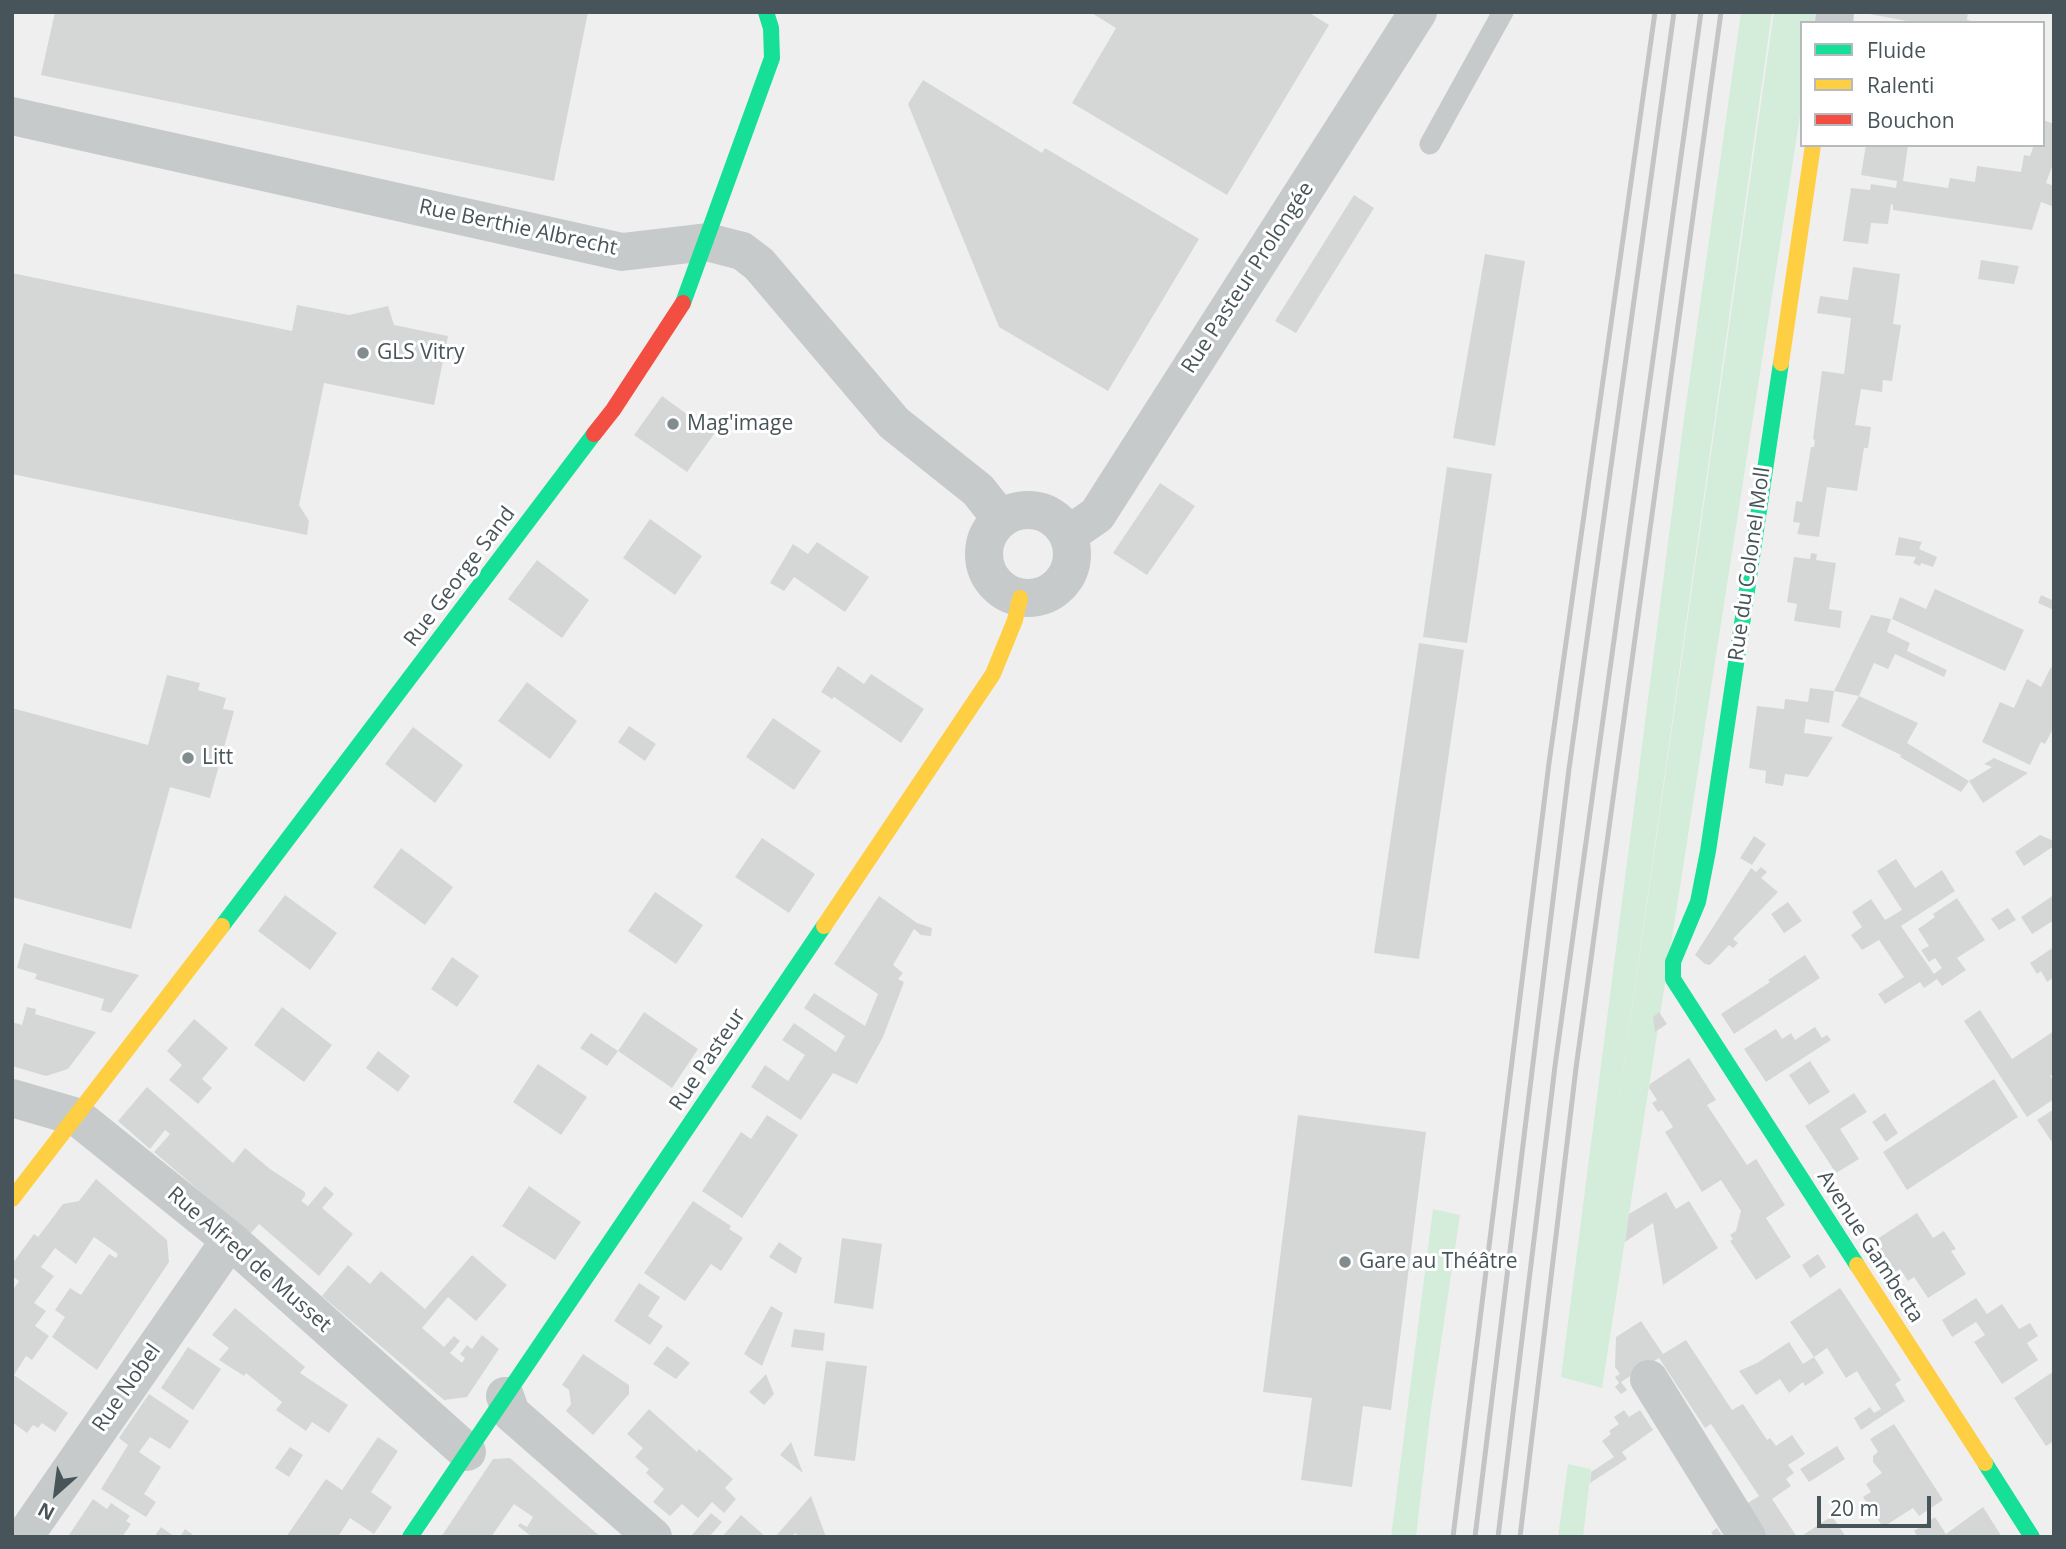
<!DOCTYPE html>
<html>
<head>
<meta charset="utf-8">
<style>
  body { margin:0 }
  #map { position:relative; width:2066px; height:1549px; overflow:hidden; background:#efefef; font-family:"Open Sans",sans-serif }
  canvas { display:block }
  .frame { position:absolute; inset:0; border:14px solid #47555a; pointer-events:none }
  .legend { position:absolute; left:1800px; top:21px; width:245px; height:126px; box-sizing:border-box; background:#fff; border:2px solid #b5bbbd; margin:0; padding:9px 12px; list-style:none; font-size:21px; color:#47555a }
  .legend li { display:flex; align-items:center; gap:14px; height:35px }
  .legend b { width:35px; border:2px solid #b5bbbd }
  .north { position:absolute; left:21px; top:1458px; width:70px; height:70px; -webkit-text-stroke:5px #fff; paint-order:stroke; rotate:208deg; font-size:19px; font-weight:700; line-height:28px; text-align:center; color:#47555a }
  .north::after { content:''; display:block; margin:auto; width:24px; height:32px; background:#47555a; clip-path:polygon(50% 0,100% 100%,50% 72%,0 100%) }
  .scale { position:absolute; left:1817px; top:1496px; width:114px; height:32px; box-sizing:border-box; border:4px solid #47555a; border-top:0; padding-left:9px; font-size:21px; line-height:24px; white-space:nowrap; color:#47555a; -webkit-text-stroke:5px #fff; paint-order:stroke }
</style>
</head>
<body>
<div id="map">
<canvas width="2066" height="1549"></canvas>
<div class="frame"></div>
<ul class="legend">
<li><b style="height:9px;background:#16e098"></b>Fluide</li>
<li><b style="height:9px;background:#ffcf43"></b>Ralenti</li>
<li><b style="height:9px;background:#f24e42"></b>Bouchon</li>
</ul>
<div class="north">N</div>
<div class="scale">20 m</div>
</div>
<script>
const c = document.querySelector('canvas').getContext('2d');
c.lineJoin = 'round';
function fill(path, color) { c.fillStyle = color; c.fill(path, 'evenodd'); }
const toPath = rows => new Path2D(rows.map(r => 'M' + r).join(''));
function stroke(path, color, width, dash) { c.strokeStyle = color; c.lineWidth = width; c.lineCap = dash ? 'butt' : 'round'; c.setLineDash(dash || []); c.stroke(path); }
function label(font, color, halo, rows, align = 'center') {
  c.font = font + ' "Open Sans",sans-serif'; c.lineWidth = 6; c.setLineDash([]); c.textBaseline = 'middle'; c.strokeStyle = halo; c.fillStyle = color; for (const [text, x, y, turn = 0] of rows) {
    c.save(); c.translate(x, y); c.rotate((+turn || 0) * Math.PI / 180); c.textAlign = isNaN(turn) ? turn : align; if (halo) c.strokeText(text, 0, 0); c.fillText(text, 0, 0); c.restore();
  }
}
const green = toPath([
  [1741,12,1772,12,1612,1149,1774,12,1816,12,1814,23,1802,23,1802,103,1602,1388,1561,1377,1683,426],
  [1433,1209,1460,1215,1430,1416,1416,1537,1391,1537],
  [1568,1464,1591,1469,1583,1537,1558,1537]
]);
const building = toPath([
  [55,12,588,12,554,181,41,75],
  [1090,12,1308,12,1329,25,1227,195,1072,103,1116,28],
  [1859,12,1968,12,1967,20,1972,21,1917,23],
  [923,80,1042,153,1045,148,1199,239,1108,391,999,327,908,104],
  [2043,120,2054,124,2054,161,2046,183,2054,186,2054,207,2041,202,2032,230,1893,210,1893,205,1891,204,1888,224,1871,223,1868,244,1843,241,1851,188,1870,190,1871,184,1896,188,1897,181,1861,175,1866,145,1908,145,1903,181,1948,188,1950,178,1975,182,1977,166,2021,172,2024,155,2030,156,2034,145,2043,145],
  [1354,195,1374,208,1296,333,1275,321],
  [1485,254,1525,261,1495,446,1453,438],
  [1981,260,2019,266,2014,284,1978,279],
  [1853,267,1900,274,1893,324,1901,325,1892,381,1883,380,1882,392,1861,389,1855,425,1871,427,1868,448,1864,448,1857,491,1827,487,1819,537,1797,534,1800,523,1793,522,1796,501,1802,502,1811,447,1814,447,1815,440,1813,439,1822,371,1844,374,1851,318,1817,313,1820,296,1848,300],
  [12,273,292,331,297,305,349,315,388,306,394,325,448,336,434,405,324,383,299,505,309,521,307,535,12,474],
  [662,396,714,434,687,472,634,435],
  [1447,467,1492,474,1467,643,1423,637],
  [1160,483,1195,506,1147,575,1113,553],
  [650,519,702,556,675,595,623,558],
  [1899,537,1922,542,1919,549,1937,557,1933,567,1921,563,1920,566,1913,563,1916,557,1895,555],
  [817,542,869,577,845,612,794,577,784,591,770,583,793,544,808,554],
  [1811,553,1817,554,1816,560,1836,563,1829,609,1842,611,1840,628,1794,621,1797,604,1787,602,1794,557,1810,559],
  [537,560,589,600,562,638,508,599],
  [1935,589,2024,630,2005,671,1892,619,1900,597,1926,609],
  [2041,595,2054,601,2054,610,2038,603],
  [1871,615,1891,619,1887,632,1910,643,1907,651,1947,670,1944,677,1895,654,1888,669,1874,663,1859,696,1918,723,1907,743,1969,781,1992,767,1984,764,1994,758,2028,773,1983,803,1969,781,1961,792,1900,757,1901,755,1841,726,1859,696,1834,691],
  [1419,643,1464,650,1419,959,1374,953],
  [838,666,864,684,871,674,924,709,901,743,834,697,832,699,821,692],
  [2051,667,2054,669,2054,727,2045,744,2041,742,2030,765,1982,742,2000,702,2014,708,2027,679,2041,687],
  [167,675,200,683,198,690,226,698,223,709,234,711,210,798,170,787,131,929,12,897,12,708,148,745],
  [527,682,577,721,550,759,498,721],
  [1810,688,1834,691,1829,723,1806,719,1804,733,1833,737,1808,777,1785,774,1783,786,1765,783,1766,771,1749,768,1757,706,1784,709,1785,699,1808,702],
  [773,718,821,751,794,790,746,757],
  [629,726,656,744,645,761,618,742],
  [413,727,463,765,435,803,385,764],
  [2040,835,2054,841,2054,846,2024,866,2015,852],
  [1754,836,1766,844,1752,865,1740,858],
  [762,838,815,874,789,913,735,877],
  [401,848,453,887,425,925,373,887],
  [1896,859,1915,888,1942,870,1955,891,1901,926,1934,974,1942,968,1935,958,1929,962,1921,950,1929,946,1918,929,1935,917,1933,914,1957,898,1985,940,1957,958,1966,970,1942,986,1937,979,1924,988,1920,982,1885,1004,1878,994,1904,977,1879,940,1862,950,1851,935,1862,927,1852,912,1871,899,1885,920,1902,910,1877,871],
  [1761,867,1767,872,1761,878,1778,892,1733,939,1738,943,1733,948,1729,945,1710,965,1705,964,1695,955,1751,868,1756,872],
  [655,892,703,925,676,964,628,931],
  [285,895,337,933,310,970,258,931],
  [2054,895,2054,925,2051,922,2032,934,2021,917],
  [879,896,917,923,932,928,931,936,921,935,914,929,893,965,903,973,898,979,904,982,883,1037,857,1084,833,1073,801,1120,751,1087,765,1065,788,1081,805,1055,782,1040,794,1023,836,1052,845,1036,804,1008,814,993,865,1026,878,994,834,964],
  [1788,902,1802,921,1784,933,1771,914],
  [2008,908,2016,920,1999,930,1991,919],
  [24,943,44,949,139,975,111,1013,101,1010,104,999,35,979,37,974,17,968],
  [2054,947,2054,977,2047,982,2041,971,2037,974,2030,963],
  [1805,955,1820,978,1734,1034,1721,1014,1770,982,1768,980],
  [452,957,479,976,457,1007,431,989],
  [27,1007,36,1009,35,1014,96,1032,68,1069,46,1076,12,1066,12,1022,22,1025],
  [282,1007,332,1045,304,1082,254,1045],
  [1980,1010,2012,1059,2054,1031,2054,1074,2050,1076,2054,1081,2054,1099,2027,1117,1964,1021],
  [644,1012,698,1049,672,1088,618,1051,607,1066,580,1048,591,1033,618,1051],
  [1659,1012,1667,1024,1655,1032,1653,1017],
  [194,1019,228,1048,202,1079,212,1088,198,1104,169,1080,182,1065,167,1051],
  [1815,1027,1822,1038,1827,1035,1831,1040,1766,1082,1744,1049,1776,1029,1782,1039,1791,1033,1795,1040],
  [378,1051,410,1076,398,1092,366,1068],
  [1689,1058,1716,1100,1707,1105,1747,1165,1756,1159,1785,1205,1766,1218,1791,1257,1756,1280,1730,1241,1733,1239,1730,1235,1736,1231,1741,1211,1721,1180,1702,1192,1665,1132,1673,1127,1662,1110,1658,1112,1652,1103,1657,1100,1649,1088,1650,1084],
  [1810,1061,1830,1092,1809,1105,1789,1075],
  [538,1064,587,1097,561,1135,513,1102],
  [1994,1079,2018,1117,1907,1190,1883,1152],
  [147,1087,233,1163,245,1148,270,1169,305,1192,305,1196,301,1201,308,1206,325,1186,334,1194,322,1208,353,1234,319,1276,259,1224,250,1234,154,1152,170,1134,165,1130,150,1149,118,1121],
  [1854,1093,1867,1112,1840,1129,1859,1159,1836,1173,1805,1126],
  [2054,1109,2054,1145,2037,1120],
  [1885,1113,1898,1133,1886,1142,1872,1122],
  [767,1115,798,1135,742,1218,702,1191,741,1132,751,1139],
  [1298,1115,1426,1132,1391,1410,1363,1406,1352,1487,1301,1480,1312,1398,1263,1392],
  [96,1179,167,1240,169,1262,97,1370,52,1337,65,1317,55,1310,70,1288,81,1295,109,1254,116,1258,118,1254,94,1237,76,1264,55,1248,41,1267,54,1276,34,1303,46,1311,35,1326,49,1336,32,1360,26,1356,14,1375,68,1413,55,1432,42,1423,38,1428,33,1425,27,1433,12,1422,12,1291,19,1281,12,1276,12,1264,34,1234,38,1237,63,1204,79,1201],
  [529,1186,581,1222,555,1260,502,1226],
  [1666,1192,1676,1209,1689,1201,1718,1248,1663,1285,1653,1223,1625,1242,1629,1214],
  [693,1201,731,1226,729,1229,743,1238,721,1271,711,1264,685,1301,644,1273],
  [1917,1213,1933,1238,1944,1231,1956,1249,1951,1251,1966,1274,1928,1298,1914,1277,1908,1281,1900,1269,1891,1274,1871,1243],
  [842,1238,882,1244,873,1309,834,1303],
  [779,1242,802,1258,796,1274,769,1257],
  [1818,1254,1826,1267,1810,1278,1802,1265],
  [472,1255,507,1285,476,1321,448,1297,422,1328,444,1347,454,1336,460,1341,450,1353,462,1363,465,1358,460,1354,467,1345,472,1349,482,1335,499,1349,467,1397,444,1400,322,1296,348,1265,370,1284,381,1271,425,1309],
  [639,1283,660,1297,648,1316,663,1326,650,1345,614,1321],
  [1840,1288,1901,1380,1895,1384,1905,1401,1861,1430,1854,1418,1870,1407,1874,1413,1881,1409,1861,1378,1857,1371,1846,1378,1827,1348,1814,1357,1790,1322],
  [1976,1298,1987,1314,2002,1304,2019,1329,2030,1323,2038,1336,2027,1343,2038,1360,2002,1384,1974,1342,1985,1335,1976,1322,1952,1337,1942,1320],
  [771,1306,783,1313,762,1366,744,1354],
  [235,1308,305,1367,300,1373,348,1405,329,1433,312,1422,306,1431,276,1410,282,1402,246,1373,244,1376,219,1360,229,1348,212,1335],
  [1641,1321,1663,1354,1686,1340,1732,1410,1743,1404,1767,1440,1770,1438,1776,1446,1792,1435,1805,1454,1788,1465,1794,1473,1786,1479,1791,1486,1772,1499,1797,1537,1763,1537,1743,1506,1759,1496,1711,1424,1705,1428,1659,1358,1621,1382,1627,1390,1621,1394,1615,1387,1619,1383,1615,1377,1620,1374,1615,1367,1616,1337],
  [794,1329,825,1333,823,1351,791,1347],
  [1789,1342,1803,1364,1814,1357,1824,1373,1805,1386,1803,1382,1789,1393,1780,1379,1756,1395,1739,1371,1757,1363],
  [667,1346,690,1363,676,1379,653,1364],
  [188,1347,221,1369,193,1410,161,1388],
  [583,1354,629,1385,629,1394,593,1435,566,1411,571,1404,569,1390,562,1385],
  [826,1361,867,1366,855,1461,814,1456],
  [2054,1371,2054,1441,2046,1446,2014,1398],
  [766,1374,774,1394,764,1405,749,1392],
  [149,1394,189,1421,170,1449,150,1437,139,1452,161,1467,144,1494,156,1502,146,1517,101,1489,128,1445,119,1438],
  [649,1409,697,1452,699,1449,733,1479,725,1488,736,1499,724,1513,712,1502,698,1518,682,1504,670,1516,653,1502,664,1489,646,1473,649,1469,635,1457,643,1448,627,1434],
  [1624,1410,1629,1417,1640,1410,1653,1430,1622,1452,1627,1459,1590,1483,1591,1472,1614,1457,1602,1441,1611,1434,1609,1431,1619,1424,1614,1417],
  [1894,1424,1943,1500,1919,1516,1913,1508,1883,1527,1863,1497,1871,1492,1866,1484,1882,1473,1873,1462,1873,1456,1878,1452,1870,1439],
  [378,1437,398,1451,371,1492,392,1507,374,1534,350,1518,338,1537,286,1537,326,1479,342,1490],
  [791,1442,803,1473,780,1455],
  [1837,1446,1845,1459,1809,1482,1800,1469],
  [290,1447,303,1455,289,1477,275,1468],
  [510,1458,567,1508,601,1537,532,1537,518,1526,520,1523,527,1527,533,1517,514,1504,491,1537,441,1537,493,1459],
  [811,1496,826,1537,799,1537,795,1533,792,1537,775,1537],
  [93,1499,107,1509,111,1503,130,1516,126,1521,131,1524,122,1537,69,1535],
  [1983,1507,2002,1537,1918,1537,1914,1531,1935,1517,1946,1534],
  [711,1513,722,1522,709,1537,690,1537],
  [741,1515,766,1537,722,1537],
  [1832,1516,1846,1537,1800,1537],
  [161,1527,175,1537,154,1537],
  [1717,1528,1723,1537,1714,1537,1711,1532],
  [185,1529,192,1534,191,1537,180,1537]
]);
const lane = toPath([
  [1430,144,1503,12]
]);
const street = toPath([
  [1834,23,1835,12],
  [12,116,622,252,707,242,742,251,759,264,894,423,978,490,1001,519],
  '984 554a44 44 0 1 1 88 0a44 44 0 1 1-88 0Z',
  [1068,535,1097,515,1418,12],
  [12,1098,77,1117,230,1240,467,1452],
  [1649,1379,1747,1537],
  [505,1396,511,1413,653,1537],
  [24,1537,230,1240]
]);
const fast = toPath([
  [683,303,772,58,771,28,766,12],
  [1781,363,1708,851,1698,902,1673,962,1673,979,1857,1265],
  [222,926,594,434],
  [1985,1463,2032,1537],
  [410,1537,824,926]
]);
const slow = toPath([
  [1781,363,1813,145],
  [824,926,993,674,1015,620,1020,598],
  [12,1199,222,926],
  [1857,1265,1985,1463]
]);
const jam = toPath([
  [594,434,613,410,683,303]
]);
const rail = toPath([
  [1453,1537,1549,763,1655,12],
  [1475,1537,1569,769,1674,12],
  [1498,1537,1555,1066,1701,12],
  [1520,1537,1576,1068,1721,12]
]);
const markers = [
  [363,353,7,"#828b8e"],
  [673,424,7,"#828b8e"],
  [188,758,7,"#828b8e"],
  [1345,1262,7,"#828b8e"]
];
const streetNames = [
  ["Rue Berthie Albrecht",518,228,12],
  ["Rue Pasteur Prolongée",1248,278,-57],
  ["Rue du Colonel Moll",1750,564,-82],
  ["Rue George Sand",460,577,-53],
  ["Rue Pasteur",708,1060,-56],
  ["Avenue Gambetta",1870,1247,57],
  ["Rue Alfred de Musset",249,1260,41],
  ["Rue Nobel",127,1388,-55]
];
const poiNames = [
  ["GLS Vitry",377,353],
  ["Mag'image",687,424],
  ["Litt",202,758],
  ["Gare au Théâtre",1359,1262]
];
fill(green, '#d4edda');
fill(building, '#d5d7d7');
stroke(lane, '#c6cacb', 21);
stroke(street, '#c6cacb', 38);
stroke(fast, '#16e098', 16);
stroke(slow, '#ffcf43', 16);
stroke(jam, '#f24e42', 16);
stroke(rail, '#c2c4c6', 5);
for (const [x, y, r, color] of markers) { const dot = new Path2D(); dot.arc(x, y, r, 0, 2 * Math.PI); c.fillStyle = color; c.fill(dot); stroke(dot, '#fff', 2.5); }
label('21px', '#47555a', '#fff', streetNames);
label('21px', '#47555a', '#fff', poiNames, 'left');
</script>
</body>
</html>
